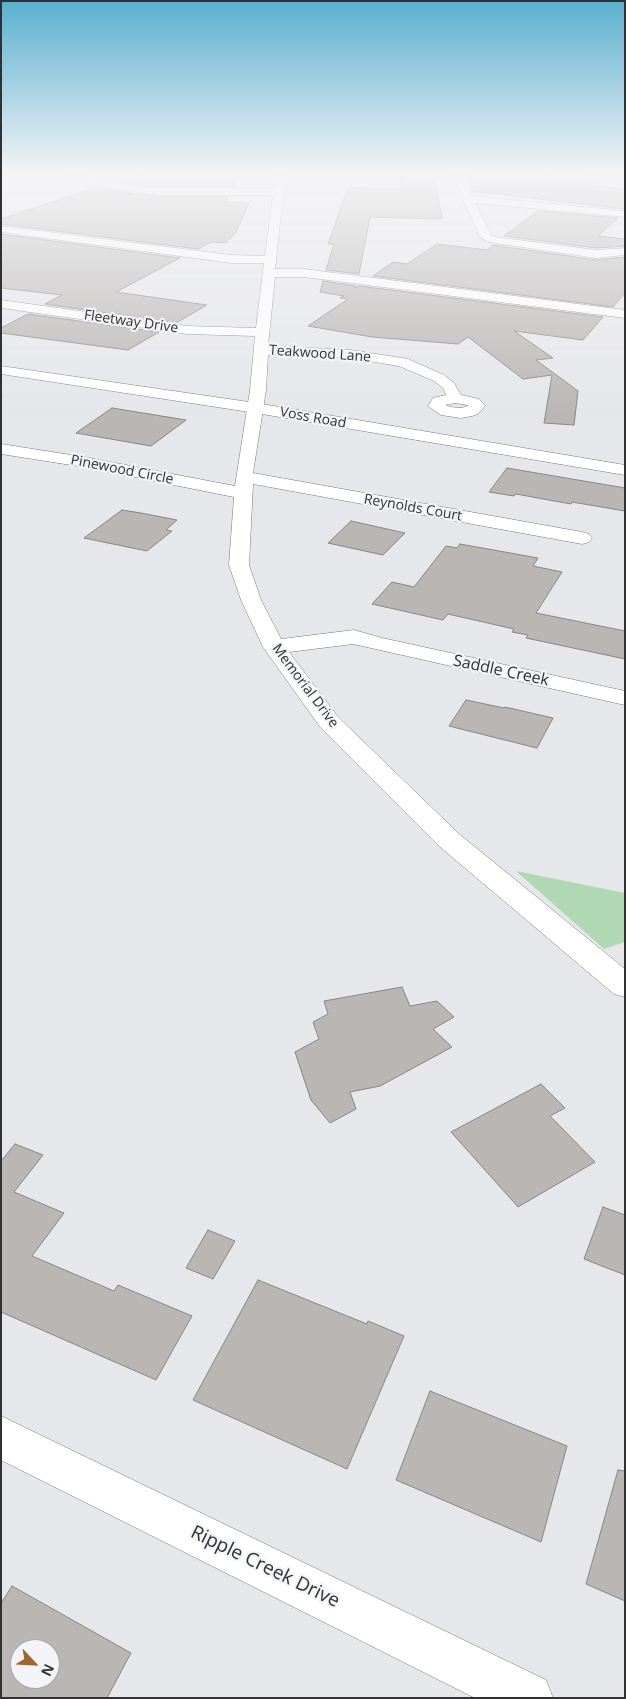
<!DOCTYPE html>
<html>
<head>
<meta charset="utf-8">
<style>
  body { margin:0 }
  #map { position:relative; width:626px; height:1699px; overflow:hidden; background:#e6e7eb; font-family:"Open Sans",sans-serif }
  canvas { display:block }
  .frame { position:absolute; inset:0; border:2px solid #313133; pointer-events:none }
  .north { position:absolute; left:10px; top:1639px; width:50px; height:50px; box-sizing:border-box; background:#f3f4f8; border:1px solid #a5a6a9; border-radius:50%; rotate:115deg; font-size:14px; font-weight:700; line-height:20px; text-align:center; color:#313133 }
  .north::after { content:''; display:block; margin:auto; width:18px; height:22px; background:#a4642d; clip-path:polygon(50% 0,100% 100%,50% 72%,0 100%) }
</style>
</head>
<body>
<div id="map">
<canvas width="626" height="1699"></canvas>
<div class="frame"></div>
<div class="north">N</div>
</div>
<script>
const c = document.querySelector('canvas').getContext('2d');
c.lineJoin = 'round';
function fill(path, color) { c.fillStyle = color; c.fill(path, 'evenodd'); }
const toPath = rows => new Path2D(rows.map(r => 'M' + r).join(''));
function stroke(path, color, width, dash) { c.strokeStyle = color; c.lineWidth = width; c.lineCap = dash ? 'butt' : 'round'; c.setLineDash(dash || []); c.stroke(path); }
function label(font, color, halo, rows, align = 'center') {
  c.font = font + ' "Open Sans",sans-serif'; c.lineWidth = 4.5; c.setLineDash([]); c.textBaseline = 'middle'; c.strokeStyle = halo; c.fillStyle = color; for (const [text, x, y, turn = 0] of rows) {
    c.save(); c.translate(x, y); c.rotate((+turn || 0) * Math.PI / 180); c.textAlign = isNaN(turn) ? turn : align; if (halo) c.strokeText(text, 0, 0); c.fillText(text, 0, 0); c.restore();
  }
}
const green = toPath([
  [516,871,625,893,625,942,604,949]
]);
const building = toPath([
  [130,175,167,177,237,177,233,187,159,187,113,181,130,175],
  [471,175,536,175,601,181,595,186,625,189,625,209,472,191,471,175],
  [400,177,435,179,442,219,370,217,359,274,326,270,334,244,328,244,348,188,401,189,400,177],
  [95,188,159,197,228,197,226,202,249,203,235,234,225,243,211,242,198,249,1,224,1,219,95,188],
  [538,211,618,218,598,236,625,239,625,246,596,248,504,236,538,211],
  [1,234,180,258,116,292,207,305,176,323,45,304,62,295,1,288,1,234],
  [437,244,487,250,493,245,596,260,625,257,625,293,613,307,373,276,393,262,407,264,437,244],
  [323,281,356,286,356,288,359,286,603,317,583,340,514,331,553,358,536,360,578,391,574,425,544,423,552,375,523,379,468,337,458,344,372,337,308,326,348,299,340,298,344,296,320,292,323,281],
  [28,314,159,332,128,350,1,333,1,328,28,314],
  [112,408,186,420,151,446,76,433,112,408],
  [507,468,625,488,625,511,572,502,571,504,516,494,514,496,489,492,507,468],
  [122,510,141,513,177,520,166,530,172,531,147,551,84,538,122,510],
  [351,521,405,533,383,555,328,543,351,521],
  [460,544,538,558,533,566,562,572,536,613,625,631,625,659,526,638,528,635,512,632,514,629,448,614,443,620,372,604,392,582,414,587,446,546,457,548,460,544],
  [466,700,504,708,505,707,553,718,537,748,449,726,466,700],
  [402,987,410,1006,437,1001,454,1017,433,1029,452,1047,380,1086,350,1092,356,1109,330,1123,311,1100,295,1052,319,1039,313,1022,328,1014,324,1001,402,987],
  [541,1084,565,1108,550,1116,595,1162,518,1207,451,1132,541,1084],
  [15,1144,43,1155,14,1192,64,1213,32,1256,114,1291,118,1285,192,1316,156,1380,1,1312,1,1161,15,1144],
  [603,1207,625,1215,625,1275,584,1259,603,1207],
  [208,1230,235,1241,213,1279,186,1268,208,1230],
  [258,1280,367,1324,368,1321,404,1336,347,1469,193,1400,258,1280],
  [430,1391,567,1446,541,1542,396,1480,430,1391],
  [618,1470,625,1471,625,1601,586,1584,618,1470],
  [12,1586,131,1653,107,1698,1,1698,1,1603,12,1586],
  [20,1649,50,1649,50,1679,20,1679,20,1649]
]);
const minor = toPath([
  [71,175,84,175,105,182,159,189,273,189,275,175,285,175,275,269,304,269,625,310,625,318,304,277,275,277,268,346,351,350,408,359,444,375,454,383,461,395,479,399,485,406,478,414,472,416,461,418,441,415,428,406,433,398,446,395,443,388,434,381,399,366,351,358,268,355,266,390,253,473,582,532,589,534,592,538,589,542,582,544,253,484,249,565,261,600,281,639,354,630,382,638,625,691,625,705,353,644,289,652,338,717,459,834,625,969,625,997,614,994,439,846,320,727,263,647,241,600,229,565,234,497,84,467,1,454,1,444,84,457,235,486,250,390,255,336,187,334,1,308,1,300,187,326,256,328,264,263,231,263,1,232,1,226,231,255,265,256,273,195,159,195,90,185,71,175],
  [455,403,468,405,468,406,461,408,450,407,445,405,455,403],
  [452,175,462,175,472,196,625,211,625,217,475,203,491,235,495,237,596,250,625,248,625,255,596,258,488,242,480,237,452,175],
  [588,175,625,175,625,181,593,178,588,175],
  [1,1416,546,1680,553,1698,475,1698,1,1460,1,1416]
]);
const major = toPath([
  [1,366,256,403,625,465,625,475,256,413,1,374,1,366]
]);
const farStreetnames = [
  ["Fleetway Drive",131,322,8],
  ["Teakwood Lane",320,354,4],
  ["Voss Road",313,418,10],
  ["Pinewood Circle",122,470,11],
  ["Reynolds Court",413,508,10],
  ["Memorial Drive",305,686,53]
];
const streetNames = [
  ["Saddle Creek",501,671,12]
];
const nearStreetnames = [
  ["Ripple Creek Drive",265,1567,26]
];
fill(green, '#b0d8b2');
fill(building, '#b9b6b3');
stroke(building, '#888582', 1);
stroke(minor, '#78797c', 1);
stroke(major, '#78797c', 1);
fill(minor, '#fff');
fill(major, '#fff');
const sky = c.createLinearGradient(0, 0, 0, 413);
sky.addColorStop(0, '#59afd0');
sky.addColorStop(0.42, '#f4f4f6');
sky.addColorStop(1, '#f4f4f600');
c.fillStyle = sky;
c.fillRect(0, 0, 626, 413);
label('14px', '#313133', '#f3f4f8', farStreetnames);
label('16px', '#313133', '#f3f4f8', streetNames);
label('19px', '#313133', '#f3f4f8', nearStreetnames);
</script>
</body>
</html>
